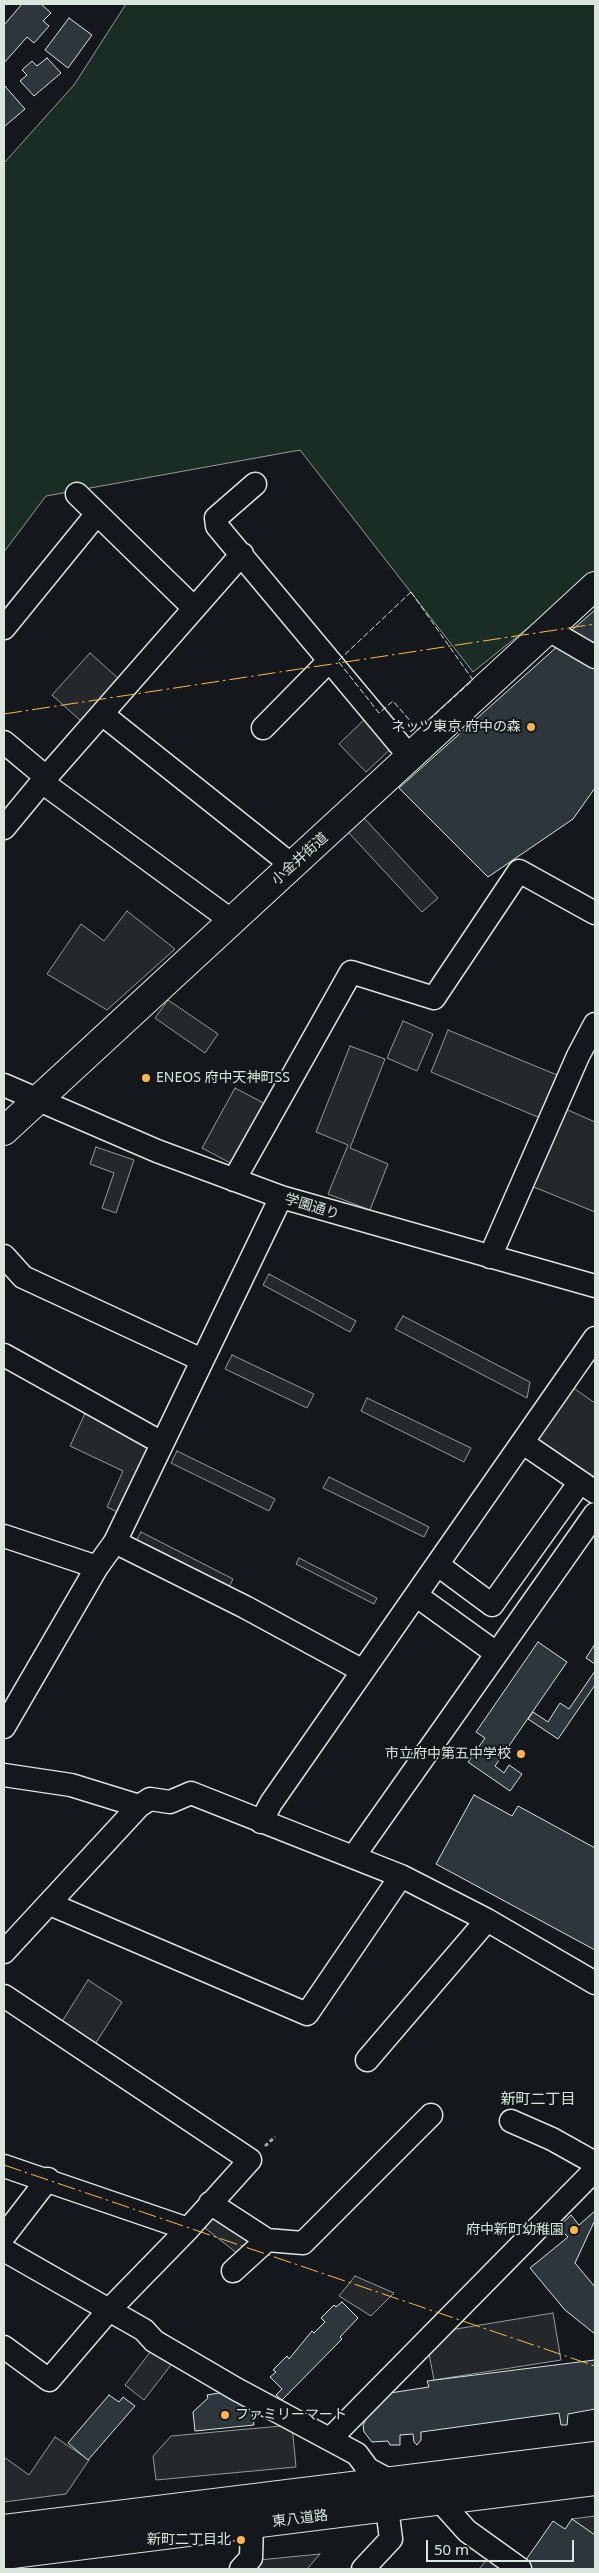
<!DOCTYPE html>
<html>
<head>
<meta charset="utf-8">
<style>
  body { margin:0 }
  #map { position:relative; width:599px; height:2573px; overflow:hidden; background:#14181c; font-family:"Noto Sans",sans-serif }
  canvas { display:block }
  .frame { position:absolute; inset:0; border:5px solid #d8e6dc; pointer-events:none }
  .scale { position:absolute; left:426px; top:2540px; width:148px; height:22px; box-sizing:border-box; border:2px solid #d8e6dc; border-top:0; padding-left:6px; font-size:15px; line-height:18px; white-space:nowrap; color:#d8e6dc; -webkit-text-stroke:4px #14181c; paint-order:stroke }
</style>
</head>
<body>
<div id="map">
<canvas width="599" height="2573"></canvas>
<div class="frame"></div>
<div class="scale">50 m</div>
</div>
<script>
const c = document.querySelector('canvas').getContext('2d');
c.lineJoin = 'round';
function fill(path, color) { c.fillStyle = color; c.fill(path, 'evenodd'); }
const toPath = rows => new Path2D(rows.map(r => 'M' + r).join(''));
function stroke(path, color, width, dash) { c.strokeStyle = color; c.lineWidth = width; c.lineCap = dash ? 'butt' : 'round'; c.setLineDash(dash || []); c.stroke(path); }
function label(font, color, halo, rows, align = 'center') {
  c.font = font + ' "Noto Sans","Noto Sans JP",sans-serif'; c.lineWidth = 4; c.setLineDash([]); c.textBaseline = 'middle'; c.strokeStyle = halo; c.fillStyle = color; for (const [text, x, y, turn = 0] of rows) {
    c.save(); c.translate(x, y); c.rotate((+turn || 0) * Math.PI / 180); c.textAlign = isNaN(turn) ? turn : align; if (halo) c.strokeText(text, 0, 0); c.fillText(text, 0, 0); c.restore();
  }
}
const green = toPath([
  [126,4,595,4,595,574,473,672,300,450,46,496,4,552,4,163,74,85,126,4]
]);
const parking = toPath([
  [90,653,119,679,81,721,52,695,90,653],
  [369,715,396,744,366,772,339,744,369,715],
  [364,818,438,898,422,912,348,832,364,818],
  [127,911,175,949,107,1010,47,974,81,924,104,941,127,911],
  [168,1000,218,1034,205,1053,155,1018,168,1000],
  [403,1021,433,1034,417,1071,387,1058,403,1021],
  [448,1030,557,1075,540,1118,431,1072,448,1030],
  [350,1046,385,1059,350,1148,388,1164,370,1210,328,1194,348,1145,316,1132,350,1046],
  [235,1088,273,1108,240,1168,202,1148,235,1088],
  [561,1107,595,1122,595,1212,524,1183,561,1107],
  [96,1147,134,1160,116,1213,102,1208,114,1173,90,1164,96,1147],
  [269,1274,356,1321,350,1332,263,1285,269,1274],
  [403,1316,530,1382,527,1398,395,1329,403,1316],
  [232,1355,314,1394,307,1408,225,1369,232,1355],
  [572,1387,595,1403,595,1478,537,1438,572,1387],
  [367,1398,471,1448,464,1462,361,1411,367,1398],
  [89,1405,160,1438,124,1515,107,1507,123,1471,70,1446,89,1405],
  [177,1451,275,1499,269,1511,171,1463,177,1451],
  [329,1477,429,1527,424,1537,323,1488,329,1477],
  [141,1532,233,1579,226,1593,134,1545,141,1532],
  [299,1558,377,1598,374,1604,296,1564,299,1558],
  [88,1980,122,2002,92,2049,58,2028,88,1980],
  [221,2207,255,2232,238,2254,205,2228,221,2207],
  [355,2276,394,2293,371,2316,339,2296,355,2276],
  [553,2313,561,2360,434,2380,429,2354,450,2330,553,2313],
  [154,2347,174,2361,144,2400,125,2385,154,2347],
  [292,2425,296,2467,156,2480,153,2456,171,2436,292,2425],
  [55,2437,89,2460,66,2494,4,2502,4,2457,29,2475,55,2437],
  [595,2516,595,2537,572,2519,595,2516],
  [320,2554,307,2569,242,2569,249,2561,320,2554],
  [490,2556,507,2569,479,2569,490,2556]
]);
const building = toPath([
  [22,4,41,4,51,13,43,21,49,26,34,43,27,37,4,63,4,25,22,4],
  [69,18,92,35,68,68,45,50,69,18],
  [47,58,61,73,34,96,20,81,27,75,22,70,32,61,37,66,47,58],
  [4,85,25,109,5,126,4,125,4,85],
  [595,610,595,651,566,635,595,610],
  [560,644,595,666,595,788,573,819,488,877,399,788,560,644],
  [538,1642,567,1662,495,1766,504,1773,509,1765,522,1774,510,1791,468,1762,485,1738,476,1732,538,1642],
  [595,1644,595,1664,586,1658,595,1644],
  [595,1671,595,1685,558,1739,528,1719,533,1712,548,1722,560,1703,569,1709,595,1671],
  [474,1795,512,1816,518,1806,595,1848,595,1950,436,1864,474,1795],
  [595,2211,595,2220,575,2263,595,2287,595,2334,565,2310,530,2268,568,2237,558,2227,571,2215,579,2225,595,2211],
  [342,2302,358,2318,340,2337,342,2339,282,2400,276,2395,282,2389,270,2377,276,2372,273,2370,287,2356,289,2359,312,2331,314,2333,325,2322,321,2318,334,2305,336,2307,342,2302],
  [595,2360,595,2409,568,2414,567,2425,561,2425,559,2413,421,2432,421,2440,417,2445,414,2442,413,2434,400,2435,400,2445,390,2445,388,2441,372,2442,364,2432,363,2425,367,2417,390,2393,429,2387,427,2381,595,2360],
  [225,2392,251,2406,254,2425,195,2431,193,2412,208,2398,207,2395,225,2392],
  [109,2395,119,2402,123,2397,135,2406,88,2460,68,2443,109,2395],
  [572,2519,595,2535,595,2569,530,2569,523,2564,553,2521,565,2529,572,2519]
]);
const path = toPath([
  [265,2146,275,2137]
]);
const minor = toPath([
  [255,484,216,518,217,526,410,757],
  [77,494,194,608],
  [4,628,96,515],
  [547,629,595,657],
  [102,714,293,866],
  [263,728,329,661],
  [4,742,46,777],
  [42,782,232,921],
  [4,828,42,782,242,554],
  [4,1085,157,1151,281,1197,595,1286],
  [234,1180,351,972,434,998,519,871,595,913],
  [4,1256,23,1277,202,1360],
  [490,1257,578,1056,595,1024],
  [4,1355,162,1443],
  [523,1443,595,1492],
  [4,1536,97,1567],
  [115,1542,245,1607,363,1671],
  [438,1565,492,1605,580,1482],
  [417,1596,496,1653],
  [4,1727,97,1567,115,1542,281,1197],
  [4,1775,71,1785,139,1806],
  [261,1822,271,1803,595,1338],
  [354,1856,595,1514],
  [50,1904,307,2014,401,1876],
  [4,1952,139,1806,150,1799,170,1802,191,1793,401,1876,487,1920,595,1983],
  [4,1996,250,2160,188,2229,109,2310,49,2380,4,2347],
  [367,2060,487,1920],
  [511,2121,552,2139,595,2163],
  [4,2166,188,2229],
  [210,2203,267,2240,303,2243,431,2115],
  [4,2236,48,2179],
  [4,2250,144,2330,154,2341,236,2389,357,2454,368,2469,396,2484],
  [233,2271,267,2240],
  [330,2439,595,2170],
  [426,2496,441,2502,467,2531,520,2569],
  [241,2569,251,2558,252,2525],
  [363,2569,391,2539,387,2508]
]);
const major = toPath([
  [4,1131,595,586],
  [4,2529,595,2456],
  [4,2555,595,2481]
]);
const fence = toPath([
  [411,592,473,680,418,730,393,701,379,713,338,661,411,592]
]);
const power = toPath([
  [4,714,595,624],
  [4,2165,595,2366]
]);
const markers = [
  [531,727,5,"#ffb74d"],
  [146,1078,5,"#ffb74d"],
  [521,1754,5,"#ffb74d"],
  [574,2230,5,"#ffb74d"],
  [225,2415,5,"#ffb74d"],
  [241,2540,5,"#ffb74d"]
];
const poiNames = [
  ["ネッツ東京 府中の森",521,727],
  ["ENEOS 府中天神町SS",156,1078,"left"],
  ["市立府中第五中学校",511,1754],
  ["府中新町幼稚園",564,2230],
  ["ファミリーマート",235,2415,"left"],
  ["新町二丁目北",231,2540]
];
const streetNames = [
  ["小金井街道",300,859,-42],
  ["学園通り",312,1207,17],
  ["東八道路",300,2519,-7]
];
const neighbourhoodNames = [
  ["新町二丁目",538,2100]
];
fill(green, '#1a2d24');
stroke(green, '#939e99', 1);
fill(parking, '#24282b');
stroke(parking, '#939e99', 1);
fill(building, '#2c363c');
stroke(building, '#d8e6dc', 1);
stroke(minor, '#d8e6dc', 25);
stroke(major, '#d8e6dc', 30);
stroke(path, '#9da8a2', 3, [4, 2.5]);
stroke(minor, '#14181c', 22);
stroke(major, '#14181c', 28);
stroke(fence, '#d8e6dc', 1, [6, 2.5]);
stroke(power, '#ffb74d', 1, [18, 4, 2.5, 4]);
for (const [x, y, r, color] of markers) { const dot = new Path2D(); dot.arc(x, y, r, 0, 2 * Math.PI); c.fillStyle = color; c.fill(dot); stroke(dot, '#14181c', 2); }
label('14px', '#d8e6dc', '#14181c', poiNames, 'right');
label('14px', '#d8e6dc', '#14181c', streetNames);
label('15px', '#d8e6dc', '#14181c', neighbourhoodNames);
</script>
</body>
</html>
